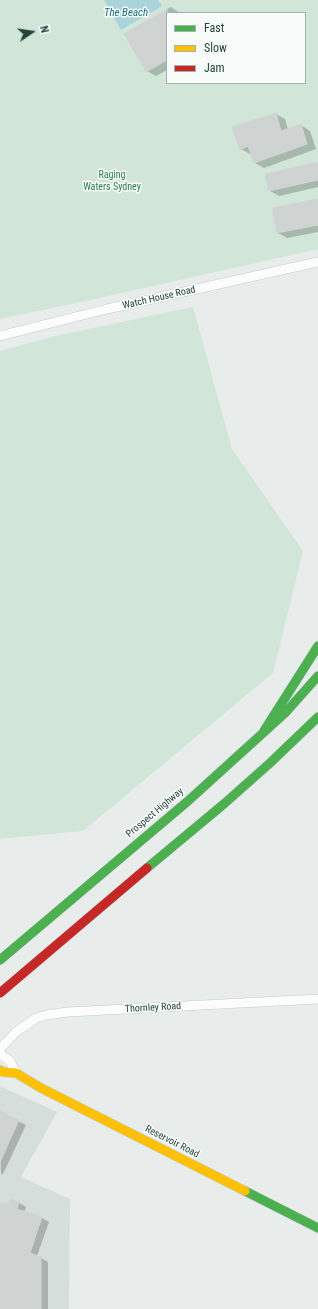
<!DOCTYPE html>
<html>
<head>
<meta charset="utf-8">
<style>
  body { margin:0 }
  #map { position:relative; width:318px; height:1309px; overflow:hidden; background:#e8edeb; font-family:"Roboto Condensed",sans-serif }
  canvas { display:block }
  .legend { position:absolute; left:166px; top:12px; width:140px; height:72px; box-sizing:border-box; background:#f7fbf9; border:1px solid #a3b1ad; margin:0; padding:5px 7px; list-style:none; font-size:12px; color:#24423a }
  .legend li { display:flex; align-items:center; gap:8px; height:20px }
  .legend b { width:20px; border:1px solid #a3b1ad }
  .north { position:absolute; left:12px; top:12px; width:40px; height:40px; -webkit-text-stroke:3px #f7fbf9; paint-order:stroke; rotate:77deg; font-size:11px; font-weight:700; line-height:16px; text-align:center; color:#24423a }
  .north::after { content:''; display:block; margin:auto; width:14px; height:18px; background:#24423a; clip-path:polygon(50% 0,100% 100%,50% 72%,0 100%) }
</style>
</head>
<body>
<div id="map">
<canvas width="318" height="1309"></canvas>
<ul class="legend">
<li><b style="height:5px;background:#4caf50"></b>Fast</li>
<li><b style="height:5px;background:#ffc107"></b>Slow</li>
<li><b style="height:5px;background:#c62828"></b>Jam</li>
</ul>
<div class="north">N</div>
</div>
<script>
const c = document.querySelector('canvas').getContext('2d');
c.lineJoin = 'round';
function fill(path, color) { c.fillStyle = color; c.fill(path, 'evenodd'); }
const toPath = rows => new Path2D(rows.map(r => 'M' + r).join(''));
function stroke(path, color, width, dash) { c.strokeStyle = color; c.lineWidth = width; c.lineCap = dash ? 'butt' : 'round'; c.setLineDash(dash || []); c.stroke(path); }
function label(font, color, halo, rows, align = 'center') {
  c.font = font + ' "Roboto Condensed",sans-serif'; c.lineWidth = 3; c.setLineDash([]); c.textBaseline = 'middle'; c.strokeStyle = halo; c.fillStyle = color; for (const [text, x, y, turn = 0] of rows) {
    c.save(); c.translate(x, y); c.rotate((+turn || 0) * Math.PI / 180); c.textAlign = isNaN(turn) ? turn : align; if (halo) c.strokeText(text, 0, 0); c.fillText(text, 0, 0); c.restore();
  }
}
const built = toPath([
  [0,1086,57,1112,21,1177,70,1199,69,1309,0,1309]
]);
const green = toPath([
  [0,0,318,0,318,249,104,297,0,319],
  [167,13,305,13,305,83,167,83],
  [193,307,232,449,303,551,273,673,83,831,0,839,0,351,55,336]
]);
const water = toPath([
  [104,0,158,0,162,6,121,30]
]);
const shadow = toPath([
  [171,7,180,13,167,13,167,70,156,76,147,71,125,34],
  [276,114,285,119,288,130,301,125,310,131,316,149,264,168,255,163,252,154,250,154,241,149],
  [318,163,318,187,279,196,270,191,267,175],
  [318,200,318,232,287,238,278,233],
  [0,1112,26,1125,3,1174,2,1173,1,1176],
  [19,1203,26,1207,24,1212,42,1218,49,1222,37,1256,48,1262,48,1309,0,1309,0,1204,8,1206]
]);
const building = toPath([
  [167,9,167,60,146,72,124,34,167,9],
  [276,113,281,131,301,124,307,144,254,163,248,146,240,150,232,127,276,113],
  [318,162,318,180,269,191,265,174,318,162],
  [318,199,318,225,277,233,272,208,318,199],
  [0,1111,19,1120,0,1162,0,1111],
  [10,1199,19,1202,17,1209,42,1217,30,1253,41,1257,41,1309,0,1309,0,1203,8,1204,10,1199]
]);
const street = toPath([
  [0,336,107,309,318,262],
  [0,1049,16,1032,36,1018,47,1015,68,1012,318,999],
  [0,1054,10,1061,16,1073]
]);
const fast = toPath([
  [264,731,318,646],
  [147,868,225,803,270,763,318,717],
  [0,960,188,801,285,713,318,676],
  [245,1191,318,1228]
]);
const slow = toPath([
  [0,1070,3,1072,16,1073,41,1088,245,1191]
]);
const jam = toPath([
  [0,993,147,868]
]);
const parkNames = [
  ["Raging",112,175],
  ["Waters Sydney",112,187]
];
const streetNames = [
  ["Watch House Road",159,298,-13],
  ["Prospect Highway",155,813,-40],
  ["Thornley Road",153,1008,-3],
  ["Reservoir Road",172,1142,27]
];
const waterNames = [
  ["The Beach",126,13]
];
fill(built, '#d6dedb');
fill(green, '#d1e6d8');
fill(water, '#a9d4db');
fill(shadow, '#0003');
fill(building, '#cfd4d2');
stroke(building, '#d1d6d4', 1);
stroke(street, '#c5cac8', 10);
stroke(fast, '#c3cbc8', 10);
stroke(slow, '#c3cbc8', 10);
stroke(jam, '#c3cbc8', 10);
stroke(street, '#fcfcfc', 9);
stroke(fast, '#4caf50', 9);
stroke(slow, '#ffc107', 9);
stroke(jam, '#c62828', 9);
label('10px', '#2d7a4b', '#f7fbf9', parkNames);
label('10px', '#24423a', '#f7fbf9', streetNames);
label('italic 11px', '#1c6f80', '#f7fbf9', waterNames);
</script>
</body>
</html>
